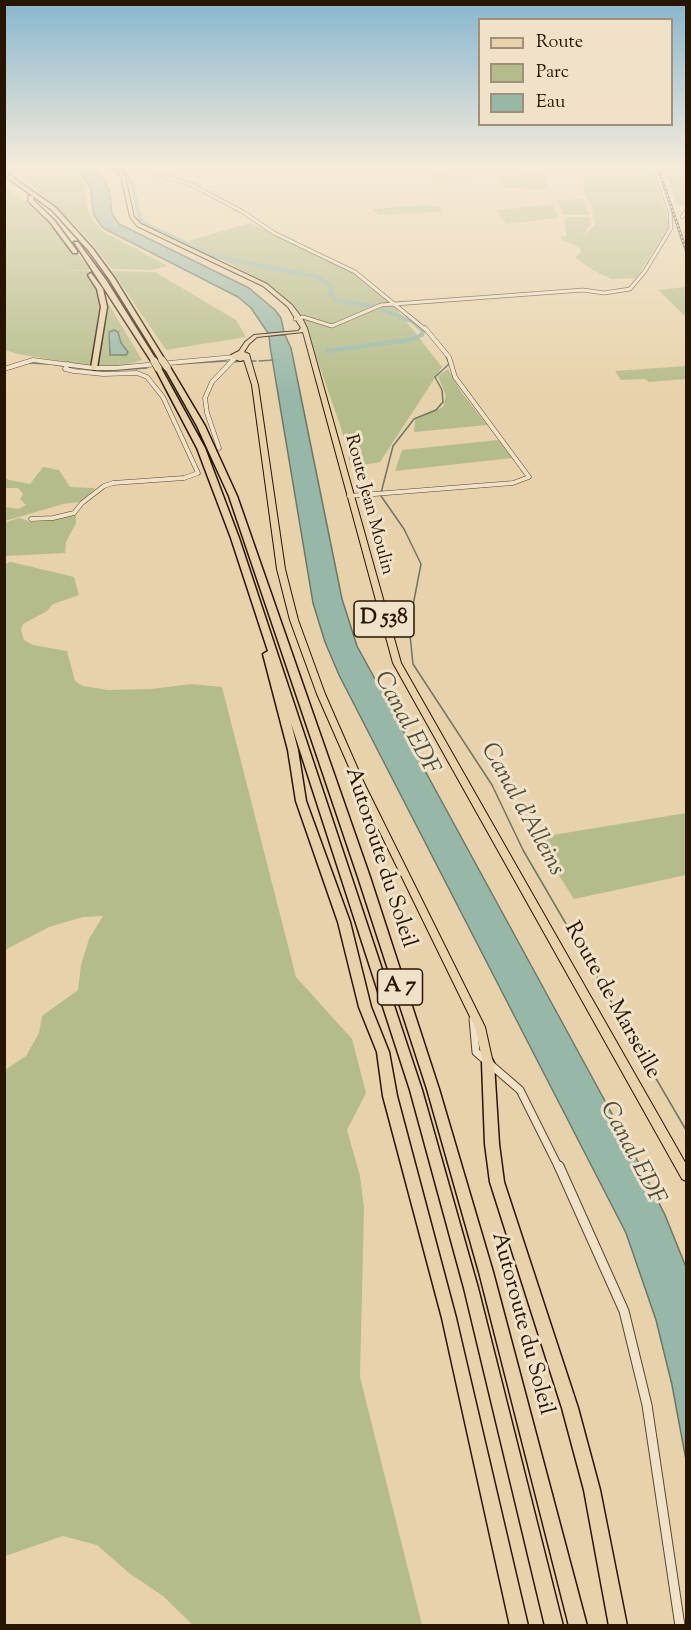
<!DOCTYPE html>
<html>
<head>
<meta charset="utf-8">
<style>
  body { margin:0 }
  #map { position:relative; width:691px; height:1630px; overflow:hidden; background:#e8d2ab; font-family:"Sorts Mill Goudy",serif }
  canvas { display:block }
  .frame { position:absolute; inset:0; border:6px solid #271502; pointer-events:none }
  .legend { position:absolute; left:478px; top:18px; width:195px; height:108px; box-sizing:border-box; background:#f0e2c8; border:2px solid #a09079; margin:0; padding:8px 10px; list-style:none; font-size:18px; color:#271502 }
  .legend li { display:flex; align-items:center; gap:12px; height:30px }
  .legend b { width:30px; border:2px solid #a09079 }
</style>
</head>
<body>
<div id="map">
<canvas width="691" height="1630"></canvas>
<div class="frame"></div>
<ul class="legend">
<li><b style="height:8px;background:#e8d2ab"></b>Route</li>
<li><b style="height:16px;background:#b4bc8a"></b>Parc</li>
<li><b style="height:16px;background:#97b8a9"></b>Eau</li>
</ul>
</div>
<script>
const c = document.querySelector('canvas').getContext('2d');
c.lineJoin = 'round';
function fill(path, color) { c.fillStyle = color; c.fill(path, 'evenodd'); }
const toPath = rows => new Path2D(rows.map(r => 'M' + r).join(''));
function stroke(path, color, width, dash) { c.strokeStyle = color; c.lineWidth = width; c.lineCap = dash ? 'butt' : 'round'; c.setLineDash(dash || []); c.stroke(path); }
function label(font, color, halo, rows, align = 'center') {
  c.font = font + ' "Sorts Mill Goudy",serif'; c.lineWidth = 6; c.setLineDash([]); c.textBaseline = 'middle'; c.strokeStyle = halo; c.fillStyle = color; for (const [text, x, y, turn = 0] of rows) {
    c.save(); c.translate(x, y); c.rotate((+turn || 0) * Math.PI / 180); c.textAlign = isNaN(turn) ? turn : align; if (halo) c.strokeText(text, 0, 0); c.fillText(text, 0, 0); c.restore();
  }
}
const green = toPath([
  [5,168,72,168,84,183,89,214,102,231,168,266,151,270,112,269,91,242,69,219,21,176],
  [448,168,529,168,531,169,498,173,546,172,547,180,500,180,498,174,440,179,429,172,448,170],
  [585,168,651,168,667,213,669,227,636,278,611,279,591,269,575,257,581,253,580,248,561,239,561,237,566,236,565,217,589,217,591,225,581,237,595,225,591,206,584,194],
  [664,168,686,170,685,205,677,205],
  [501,181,544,181,549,188,541,190,503,187],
  [4,186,52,223,91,270,65,270,89,271,142,360,123,366,94,367,18,354,5,350],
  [584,199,589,215,564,215,557,200],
  [554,204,558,218,506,224,496,210],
  [422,205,439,206,442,212,379,215,373,211,374,209],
  [250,223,347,267,395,307,442,367,380,462,351,467,341,428,308,333,295,309,267,284,188,241],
  [112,271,155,272,236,320,246,337,166,350],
  [686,287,686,317,658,290],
  [686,366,686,379,649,382,645,379,621,380,615,371],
  [448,369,462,393,487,425,414,432,415,420,443,407,446,396,438,376],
  [498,440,512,458,395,471,402,450],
  [43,467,59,470,70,487,94,488,94,490,79,502,63,504,5,521,5,507,19,509,26,505,20,499,23,494,18,488,5,488,4,477,9,480,30,484],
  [76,513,76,523,66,542,65,553,5,556,4,523,19,518,32,522,53,520],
  [11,562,74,577,79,595,53,604,47,611,23,624,21,630,24,640,33,645,67,651,75,681,83,686,108,690,151,689,191,684,222,687,296,977,352,1039,366,1093,347,1130,360,1176,364,1208,360,1377,422,1625,193,1625,163,1596,129,1573,97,1545,63,1536,5,1556,5,1070,26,1056,39,1033,42,1016,78,990,81,965,89,939,103,916,83,917,49,927,5,950,4,564],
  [686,813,686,875,574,899,535,838]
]);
const water = toPath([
  [77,168,95,168,104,179,110,194,112,214,119,224,249,288,275,310,281,318,284,332,268,333,251,308,238,297,103,228,94,215,90,187,77,168],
  [114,330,118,332,121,343,128,352,126,355,110,355,109,332,114,330],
  [285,335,291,348,342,599,357,646,641,1167,665,1215,686,1267,686,1460,672,1385,656,1320,626,1233,339,675,325,642,313,603,270,346,269,336,285,335]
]);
const stream = toPath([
  [251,361,256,361],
  [259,361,273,360],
  [233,362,243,361],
  [29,363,48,364],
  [52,364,62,366],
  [178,364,227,361],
  [69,367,105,371,147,368],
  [381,493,393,446,414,419,436,410,443,402,442,390,435,377,449,364,446,356],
  [381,496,404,529,421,564,409,626,413,664,492,785,523,850,686,1130]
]);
const canalFar1 = toPath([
  [121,168,132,183,140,219,149,226,214,256,318,277,332,287,331,294,335,300,373,306],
  [376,307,413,322,422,330]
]);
const canal = toPath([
  [328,351,408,340,422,335,423,331,420,328]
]);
const minorFar3 = toPath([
  [140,168,192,185,243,212,274,233,355,272,426,330],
  [549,168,550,172],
  [682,217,686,211],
  [295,319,303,317,332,326,381,305,583,290,604,293,630,289,645,271,671,228,670,211,655,168]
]);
const minorFar2 = toPath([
  [4,369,33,360,94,368,115,368,234,357],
  [219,448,207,413,205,398,212,382,235,358],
  [349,496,513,483,529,477,455,377,449,357,425,328],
  [31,519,53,518,74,513,82,503,104,486,113,483,184,478,198,473,163,397,147,377,137,373,103,374,74,371,65,369,68,364]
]);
const minorFar1 = toPath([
  [473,1019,476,1052,520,1090,559,1168]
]);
const minor = toPath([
  [559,1166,624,1311,647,1405,680,1626]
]);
const primary = toPath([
  [114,168,118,168,125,176,134,217,141,224,267,284,292,305,302,318,307,328,401,663,686,1164,686,1181,682,1179,393,663,303,332,257,337,249,344,244,352,249,354,258,385,285,569,298,620,325,694,364,783,485,1027,493,1063,492,1067,488,1068,484,1067,475,1027,356,783,317,694,290,620,277,569,252,385,244,360,240,361,232,358,231,355,239,351,245,342,254,335,298,331,301,328,288,307,263,286,137,226,130,217,121,176,114,168]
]);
const motorway = toPath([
  [4,171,56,208,93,249,115,279,165,360,164,361,159,360,109,279,89,251,52,210,4,175,4,171],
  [29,196,33,196,33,200,54,220,77,251,77,253,73,253,50,222,28,201,29,196],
  [74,242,78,242,106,280,157,361,156,362,151,361,74,242],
  [91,273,103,289,107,307,97,368,94,370,91,368,101,307,97,289,88,275,91,273],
  [165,366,170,367,205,426,237,496,370,877,439,1089,493,1272,587,1626,569,1626,479,1272,427,1089,358,877,229,496,197,426,164,367,165,366],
  [156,367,161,368,205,448,239,538,422,1090,478,1288,563,1626,545,1626,464,1288,410,1090,291,723,298,750,306,801,350,922,371,1007,389,1052,397,1096,456,1318,528,1626,510,1626,442,1318,383,1096,377,1052,359,1007,338,922,296,801,288,750,263,654,268,651,231,538,197,448,155,368,156,367],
  [488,1057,492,1059,494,1063,499,1144,504,1182,578,1408,600,1490,627,1626,609,1626,584,1490,562,1408,490,1182,485,1144,482,1063,484,1059,488,1057]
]);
const rail = toPath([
  [658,168,686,250]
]);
const motorwayBridge = toPath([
  [162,360,167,367],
  [154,361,158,368]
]);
const farStreetnames = [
  ["Route Jean Moulin",368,505,75]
];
const shields = [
  [384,619,60],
  [400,987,45]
];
const shieldNames = [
  ["D 538",384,619],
  ["A 7",400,987]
];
const streetNames = [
  ["Autoroute du Soleil",379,858,72],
  ["Route de Marseille",611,1001,61],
  ["Autoroute du Soleil",521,1324,75]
];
const waterNames = [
  ["Canal EDF",405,724,62],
  ["Canal d'Alleins",521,810,61],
  ["Canal EDF",631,1154,62]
];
fill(green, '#b4bc8a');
fill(water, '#97b8a9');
stroke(water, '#6a7766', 1.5);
stroke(stream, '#6a7766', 1.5);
stroke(canalFar1, '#97b8a9', 4);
stroke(canal, '#97b8a9', 4.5);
stroke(minorFar3, '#57442c', 4.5);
stroke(minorFar2, '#57442c', 5);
stroke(minorFar1, '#57442c', 9);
stroke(minor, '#57442c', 11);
stroke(primary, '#271502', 2);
stroke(motorway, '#271502', 3);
stroke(minorFar3, '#f0e2c8', 3);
stroke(minorFar2, '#f0e2c8', 4);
stroke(minorFar1, '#f0e2c8', 7);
stroke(minor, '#f0e2c8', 9);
fill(primary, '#e8d2ab');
fill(motorway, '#e8d2ab');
stroke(rail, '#271502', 3);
stroke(rail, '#f0e2c8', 1.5, [2]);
stroke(motorwayBridge, '#271502', 8, []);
stroke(motorwayBridge, '#e8d2ab', 7);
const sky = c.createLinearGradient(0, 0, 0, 396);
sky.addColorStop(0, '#87b6cf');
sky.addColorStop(0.42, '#f5ebd9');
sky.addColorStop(1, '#f5ebd900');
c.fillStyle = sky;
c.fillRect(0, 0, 691, 396);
label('18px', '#271502', '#f0e2c8', farStreetnames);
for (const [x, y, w] of shields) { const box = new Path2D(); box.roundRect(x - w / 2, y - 18, w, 36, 4.5); c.fillStyle = '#f0e2c8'; c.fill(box); stroke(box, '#271502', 1.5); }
label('bold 21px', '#271502', null, shieldNames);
label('22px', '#271502', '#f0e2c8', streetNames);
label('italic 24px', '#4e4e3c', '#f0e2c8', waterNames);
</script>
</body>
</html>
